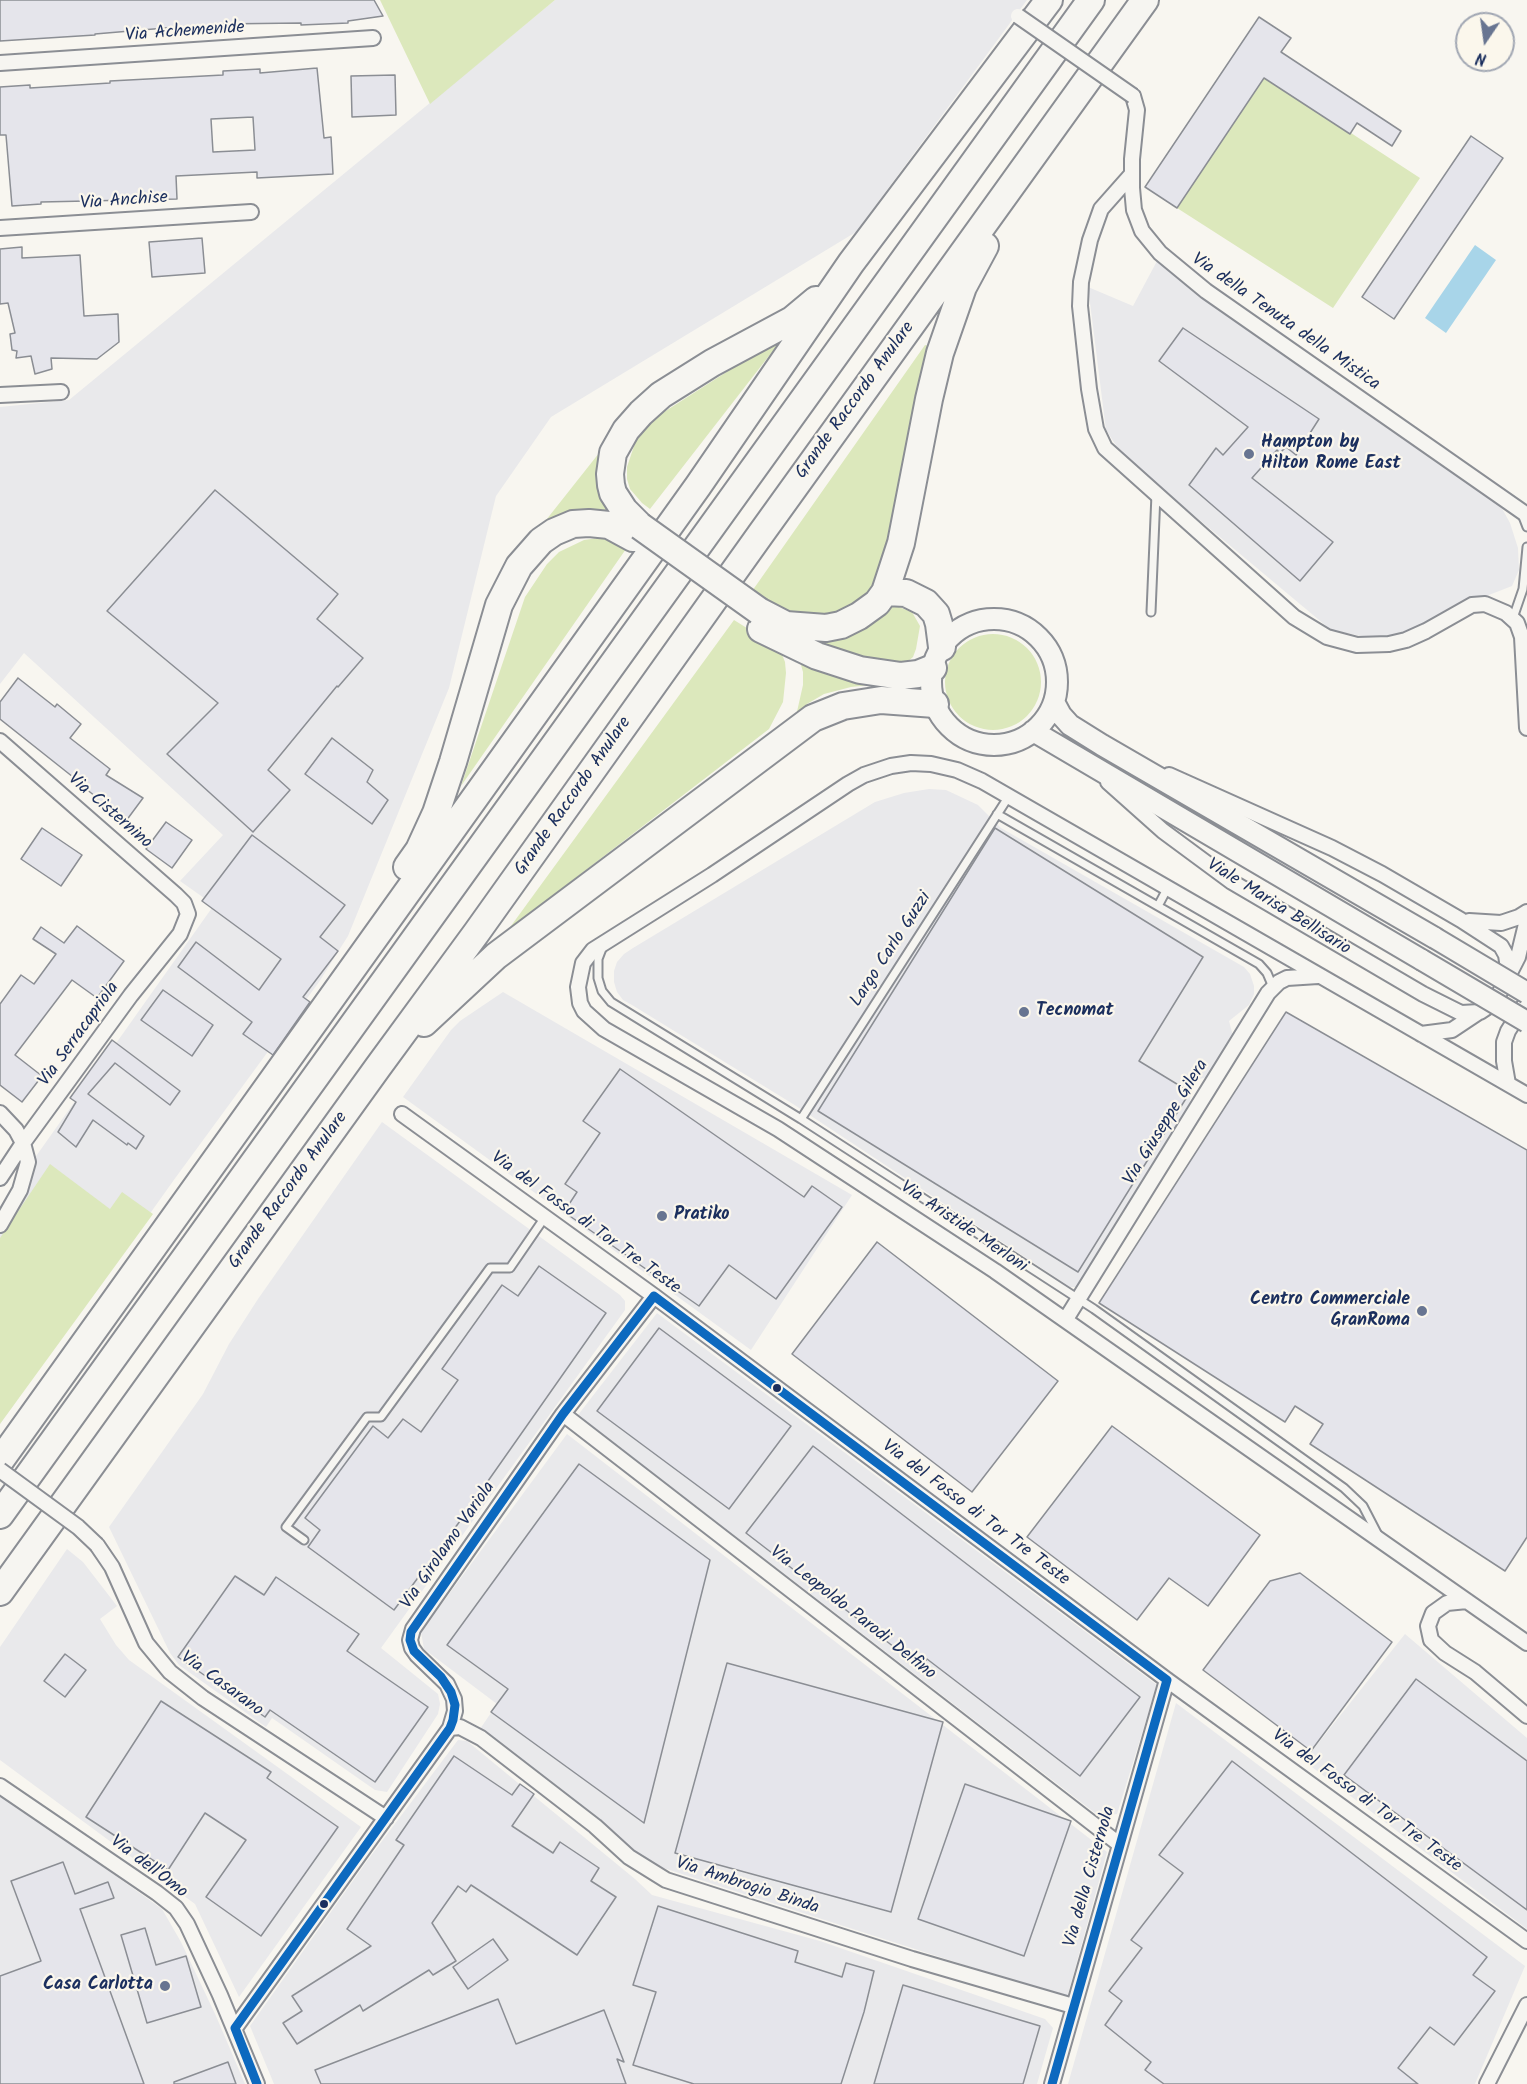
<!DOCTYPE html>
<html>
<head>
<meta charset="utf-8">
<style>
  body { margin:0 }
  #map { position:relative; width:1527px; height:2084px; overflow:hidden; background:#f8f6f0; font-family:Kalam,sans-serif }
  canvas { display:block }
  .north { position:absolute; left:1455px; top:12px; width:60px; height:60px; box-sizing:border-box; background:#fbf7ec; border:2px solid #a1a7b3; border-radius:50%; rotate:193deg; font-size:16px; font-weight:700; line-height:24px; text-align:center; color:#1b2f5e }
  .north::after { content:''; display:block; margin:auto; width:21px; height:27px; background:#687591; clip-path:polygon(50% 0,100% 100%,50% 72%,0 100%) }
</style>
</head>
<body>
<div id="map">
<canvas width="1527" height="2084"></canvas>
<div class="north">N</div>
</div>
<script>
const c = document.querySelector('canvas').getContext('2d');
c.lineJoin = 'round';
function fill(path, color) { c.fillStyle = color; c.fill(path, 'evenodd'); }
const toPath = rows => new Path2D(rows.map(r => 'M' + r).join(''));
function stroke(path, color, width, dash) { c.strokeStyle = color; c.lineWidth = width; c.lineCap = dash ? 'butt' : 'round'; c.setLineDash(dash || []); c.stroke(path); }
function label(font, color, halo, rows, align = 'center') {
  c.font = font + ' Kalam,sans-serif'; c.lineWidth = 4.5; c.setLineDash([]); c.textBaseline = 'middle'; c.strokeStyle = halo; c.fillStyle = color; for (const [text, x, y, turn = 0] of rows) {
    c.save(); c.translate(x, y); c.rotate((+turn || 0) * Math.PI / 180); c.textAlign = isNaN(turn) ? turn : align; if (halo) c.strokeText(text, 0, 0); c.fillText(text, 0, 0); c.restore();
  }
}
const built = toPath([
  [555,0,1027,0,856,232,551,417,496,496,449,688,348,936,319,982,176,1177,0,1424,0,1207,214,905,180,881,223,835,24,653,0,684,0,407,69,400],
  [1157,261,1499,503,1510,523,1518,548,1519,570,1512,586,1453,609,1420,631,1377,639,1331,630,1123,456,1106,430,1088,287,1133,306],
  [929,789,946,790,978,805,1001,828,1244,967,1250,974,1254,986,1254,994,1249,1005,1229,1021,1233,1036,1208,1077,1191,1081,1190,1105,1078,1287,1070,1287,793,1104,632,1005,623,1000,617,992,614,982,614,971,617,962,624,954,633,948,875,802,904,793],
  [503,992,852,1195,751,1350,403,1097,451,1030,460,1021],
  [382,1122,620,1295,625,1301,625,1310,381,1648,438,1694,440,1704,438,1714,387,1792,375,1790,272,1718,266,1727,179,1665,170,1653,109,1527,203,1394,229,1344,258,1299],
  [657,1313,1157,1685,1117,1814,1099,1816,578,1415],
  [567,1434,1107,1852,1067,1998,651,1864,480,1729,497,1704,424,1649,421,1632],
  [67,1549,83,1562,117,1606,100,1619,116,1645,129,1660,361,1827,239,1997,195,1904,0,1760,0,1647],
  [1405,1634,1527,1738,1527,1929,1304,1761],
  [1176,1703,1525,1966,1475,2084,1068,2084],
  [458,1740,467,1741,635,1879,652,1895,820,1941,1045,2019,1053,2028,1037,2084,274,2084,250,2026,367,1861],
  [0,1793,162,1909,181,1942,216,2016,245,2084,0,2084]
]);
const green = toPath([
  [380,0,555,0,430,104],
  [1265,77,1420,178,1333,308,1177,208],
  [786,334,650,509,642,503,630,489,627,479,627,467,636,440,644,428,653,419],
  [925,345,934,347,879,584,849,612,797,620,750,594],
  [607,443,622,521,535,534],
  [598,538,608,538,626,549,461,786,525,597,547,564,559,552,584,540],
  [888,606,896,606,912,612,920,626,916,649,913,657,906,663,895,666,869,661,807,639],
  [734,620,774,645,781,652,785,662,786,673,783,702,769,729,508,930],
  '945 682a48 48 0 1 1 96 0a48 48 0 1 1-96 0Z',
  [799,658,879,684,851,687,824,694,807,704,796,716,803,685,803,672],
  [50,1164,110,1209,122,1192,153,1214,0,1424,0,1238]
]);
const water = toPath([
  [1475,245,1496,260,1446,333,1425,318]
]);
const building = toPath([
  [0,0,374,0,383,16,348,21,348,23,301,25,301,23,219,24,219,27,177,30,177,27,95,34,95,35,0,41,0,0],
  [1259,17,1291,38,1281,52,1401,131,1392,146,1357,123,1350,134,1264,78,1177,208,1145,187,1259,17],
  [317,68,324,138,331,137,333,174,257,178,257,172,176,176,177,199,41,202,41,204,12,206,6,135,0,135,0,87,30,85,30,88,110,83,110,81,223,75,223,71,260,69,260,73,317,68],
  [253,117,255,150,213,152,211,119,253,117],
  [395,75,396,115,352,117,351,76,395,75],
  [1471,136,1503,158,1394,319,1362,297,1471,136],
  [202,238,205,273,152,277,149,242,202,238],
  [22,247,22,258,80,255,84,316,118,314,119,342,97,359,51,358,52,369,35,374,31,356,16,358,17,351,12,350,10,334,15,333,8,303,0,304,0,249,22,247],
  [1183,328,1319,419,1296,455,1286,447,1280,453,1277,450,1252,478,1333,542,1300,581,1189,485,1216,448,1223,455,1248,427,1159,361,1183,328],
  [215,490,338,594,317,619,363,658,338,687,337,686,268,770,290,790,253,832,167,754,218,703,107,611,215,490],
  [18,678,55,707,57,704,81,724,70,738,110,769,106,775,143,798,123,825,93,798,95,796,72,778,73,777,0,719,0,702,18,678],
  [332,738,373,770,367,782,388,800,372,824,305,774,332,738],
  [166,822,192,840,172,868,146,849,166,822],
  [42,828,82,855,61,886,21,859,42,828],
  [995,828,1203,957,1139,1061,1190,1092,1078,1272,818,1111,995,828],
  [252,835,345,905,320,937,338,951,303,997,310,1002,273,1055,243,1034,252,1022,178,967,196,942,259,990,281,959,202,901,252,835],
  [77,926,124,961,97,998,72,980,15,1055,42,1076,22,1102,0,1085,0,1004,21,975,34,984,56,954,33,939,41,927,64,943,77,926],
  [163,990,213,1025,192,1056,141,1020,163,990],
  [1286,1012,1527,1150,1527,1537,1505,1571,1310,1444,1323,1424,1295,1406,1285,1422,1099,1303,1286,1012],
  [112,1040,180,1091,170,1105,115,1063,88,1094,144,1136,136,1149,128,1143,127,1145,93,1120,76,1147,58,1132,76,1102,70,1098,112,1040],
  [620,1069,804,1197,812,1186,842,1207,776,1299,729,1265,699,1306,564,1212,577,1192,565,1184,600,1133,583,1121,620,1069],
  [877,1242,1058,1381,972,1492,792,1354,877,1242],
  [539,1266,606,1313,488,1481,489,1482,394,1610,308,1547,320,1530,305,1518,373,1426,388,1438,403,1419,421,1432,458,1380,442,1369,502,1285,518,1296,539,1266],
  [659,1328,791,1426,729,1509,597,1411,659,1328],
  [1112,1426,1260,1535,1208,1606,1169,1578,1137,1620,1027,1537,1112,1426],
  [813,1446,1140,1697,1080,1776,927,1659,920,1667,746,1533,813,1446],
  [579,1464,710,1560,644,1823,491,1712,508,1689,447,1645,579,1464],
  [1300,1573,1392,1642,1311,1751,1203,1670,1270,1581,1300,1573],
  [235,1576,264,1595,276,1577,359,1634,347,1651,428,1707,375,1782,270,1710,265,1717,178,1657,235,1576],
  [65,1654,86,1670,65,1697,44,1681,65,1654],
  [727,1663,943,1722,891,1912,675,1853,727,1663],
  [1416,1679,1527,1761,1527,1910,1344,1775,1416,1679],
  [161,1701,271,1772,267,1778,338,1827,261,1936,206,1897,246,1840,205,1813,168,1870,86,1817,161,1701],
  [454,1756,512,1795,520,1784,534,1794,512,1826,553,1853,560,1842,599,1868,591,1881,616,1897,577,1955,471,1885,466,1892,458,1886,432,1923,456,1961,433,1975,429,1970,363,2011,360,2005,297,2044,283,2023,302,2011,292,1996,371,1946,347,1929,404,1845,396,1840,454,1756],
  [1232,1761,1487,1957,1473,1975,1495,1991,1454,2045,1430,2027,1398,2068,1418,2084,1164,2084,1145,2070,1151,2062,1105,2025,1122,2001,1109,1991,1142,1948,1131,1940,1183,1873,1159,1855,1232,1761],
  [965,1784,1071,1821,1024,1956,918,1919,965,1784],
  [63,1862,75,1894,108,1882,114,1898,80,1909,144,2084,0,2084,0,1976,41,1961,11,1881,63,1862],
  [658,1906,798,1951,795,1962,842,1977,846,1963,874,1971,864,2012,841,2084,694,2084,633,2065,656,1992,633,1985,658,1906],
  [145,1928,156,1965,186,1956,201,2007,147,2023,121,1935,145,1928],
  [493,1939,508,1960,468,1989,453,1967,493,1939],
  [903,1985,1040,2026,1023,2084,874,2084,903,1985],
  [498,1999,516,2044,604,2010,624,2062,617,2059,626,2084,321,2084,315,2070,498,1999],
  [228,2062,236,2084,174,2084,174,2082,228,2062]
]);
const service = toPath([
  [1522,514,1527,527],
  [1151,612,1156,494],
  [1513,618,1523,589,1527,547],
  [997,814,1259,964,1267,973,1273,987],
  [1158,906,1167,889],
  [603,946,598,959,598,978,602,991,611,1002,801,1119,1094,1309,1344,1488,1363,1506,1378,1535],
  [801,1119,1009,796],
  [304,1540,286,1527,367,1417,381,1417,490,1268,510,1268,545,1217]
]);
const minor = toPath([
  [0,63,373,38],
  [1133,96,1137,110,1132,159,1132,188,1134,210,1142,231,1160,253,1206,291,1527,515],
  [1132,174,1101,209,1090,240,1081,282,1080,306,1089,389,1096,429,1105,448,1294,617,1327,637,1357,645,1389,644,1406,640,1426,631,1472,605,1485,604,1506,613,1517,623,1522,637,1527,728],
  [0,228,251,212],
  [0,395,61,392],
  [0,741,176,895,184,903,188,914,180,934,131,995,23,1143,0,1178],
  [1169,775,1332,848,1382,874,1461,920,1501,946,1506,955,1509,975],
  [1108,782,1163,831,1232,882,1423,994,1461,1013,1480,1012,1489,1006,1499,994,1518,957,1527,920],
  [1469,921,1501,923,1519,917,1527,912],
  [1421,1034,1452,1030,1479,1012],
  [1508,1084,1504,1061,1504,1042,1508,1031,1527,1001],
  [1527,1095,982,781,957,770,931,764,911,763,891,766,864,775,848,784,712,875,593,950,583,963,578,987,580,1003,584,1011,604,1029,778,1129,995,1271,1527,1643],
  [0,1113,16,1130,23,1143,28,1162,20,1190,0,1225],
  [402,1114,654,1296,1167,1680,1527,1941],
  [1066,1319,1268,993,1279,982,1287,978,1318,976],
  [563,1414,1119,1844],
  [97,1545,112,1567,146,1643,170,1672,203,1698,386,1818],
  [1467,1601,1447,1603,1433,1613,1428,1626,1431,1640,1445,1653,1475,1672,1527,1716],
  [450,1728,460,1727,481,1738,595,1826,629,1857,666,1880,912,1959,1073,2006],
  [0,1786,157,1893,176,1908,187,1924,220,1995,257,2084],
  [235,2028,450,1728,455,1711,454,1699,447,1684,417,1655,412,1648,410,1640,413,1629,563,1414,654,1296],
  [1052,2084,1167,1680],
  [1487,2084,1527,2005]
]);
const secondary = toPath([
  '931 682a63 63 0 1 1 126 0a63 63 0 1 1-126 0Z',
  [1054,702,1061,715,1070,725,1102,745,1435,938],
  [1033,731,1422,960]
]);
const motorway = toPath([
  [640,526,624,510,613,493,611,485,610,474,613,453,626,430,641,413,661,395,712,363,792,320,816,300],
  [885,592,906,593,926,603,936,614,939,624,942,647],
  [759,611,786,625,826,628,841,625,859,616,877,603,885,592,901,543,929,399,940,353,963,287,985,246],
  [761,629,817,656,860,670,901,676,918,674,933,668],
  [407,867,419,850,436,813,453,762,499,605,519,566,541,541,554,532,573,524,589,523,609,525,633,538],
  [424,1023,496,956,813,718,843,706,881,700,935,704],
  [0,1461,698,486,851,263,1049,0],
  [0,1515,1091,0],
  [0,1592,378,1067,477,932,760,535,1145,0]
]);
const minorBridge = toPath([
  [1018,16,1133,96],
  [0,1470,78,1527,97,1545]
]);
const secondaryBridge = toPath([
  [1435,938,1527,993],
  [1422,960,1527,1022]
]);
const motorwayBridge = toPath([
  [640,526,759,611]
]);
const bus1 = toPath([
  [257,2084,235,2028,450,1728,453,1720,455,1705,451,1692,441,1677,414,1651,410,1640,411,1632,563,1414,654,1296,1167,1680,1052,2084]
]);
const markers = [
  [1249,454,6,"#687591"],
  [1024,1012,6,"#687591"],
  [662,1216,6,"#687591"],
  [1422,1311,6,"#687591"],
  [777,1388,5,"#1b2f5e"],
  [324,1904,5,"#1b2f5e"],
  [165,1986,6,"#687591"]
];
const streetNames = [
  ["Via Achemenide",185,33,-4],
  ["Via Anchise",124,202,-4],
  ["Via della Tenuta della Mistica",1285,323,35],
  ["Grande Raccordo Anulare",856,401,-54],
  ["Grande Raccordo Anulare",574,797,-55],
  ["Via Cisternino",109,812,41],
  ["Viale Marisa Bellisario",1278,908,32],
  ["Largo Carlo Guzzi",892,950,-57],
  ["Via Serracapriola",80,1035,-54],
  ["Via Giuseppe Gilera",1167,1123,-58],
  ["Grande Raccordo Anulare",289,1191,-54],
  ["Via del Fosso di Tor Tre Teste",585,1224,36],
  ["Via Aristide Merloni",963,1228,34],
  ["Via del Fosso di Tor Tre Teste",975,1514,37],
  ["Via Girolamo Variola",449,1546,-55],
  ["Via Leopoldo Parodi Delfino",852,1614,38],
  ["Via Casarano",221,1685,36],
  ["Via del Fosso di Tor Tre Teste",1366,1802,36],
  ["Via dell'Omo",148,1868,37],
  ["Via della Cisternola",1091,1877,-74],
  ["Via Ambrogio Binda",747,1887,18]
];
const poiNames = [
  ["Hampton by",1261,444],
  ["Hilton Rome East",1261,465],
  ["Tecnomat",1036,1012],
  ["Pratiko",674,1216],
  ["Centro Commerciale",1410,1301,"right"],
  ["GranRoma",1410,1322,"right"],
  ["Casa Carlotta",153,1986,"right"]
];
fill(built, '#e9e9eb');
fill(green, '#dce8bc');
fill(water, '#a8d5e9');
fill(building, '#e5e5eb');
stroke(building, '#8b8e94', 1.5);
stroke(service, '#8b8e94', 11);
stroke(minor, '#8b8e94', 18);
stroke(secondary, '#8b8e94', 24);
stroke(motorway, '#8b8e94', 30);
stroke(service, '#f6f5f1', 7);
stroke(minor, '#f6f5f1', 14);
stroke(secondary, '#f6f5f1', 20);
stroke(motorway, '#f6f5f1', 26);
stroke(minorBridge, '#8b8e94', 18, []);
stroke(secondaryBridge, '#8b8e94', 24, []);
stroke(motorwayBridge, '#8b8e94', 30, []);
stroke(minorBridge, '#f6f5f1', 14);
stroke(secondaryBridge, '#f6f5f1', 20);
stroke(motorwayBridge, '#f6f5f1', 26);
stroke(bus1, '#0c69bf', 9);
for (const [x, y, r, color] of markers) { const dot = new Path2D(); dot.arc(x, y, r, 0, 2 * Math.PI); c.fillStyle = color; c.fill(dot); stroke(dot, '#fbf7ec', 2); }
label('18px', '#1b2f5e', '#fbf7ec', streetNames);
label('bold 18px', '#1b2f5e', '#fbf7ec', poiNames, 'left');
</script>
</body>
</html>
